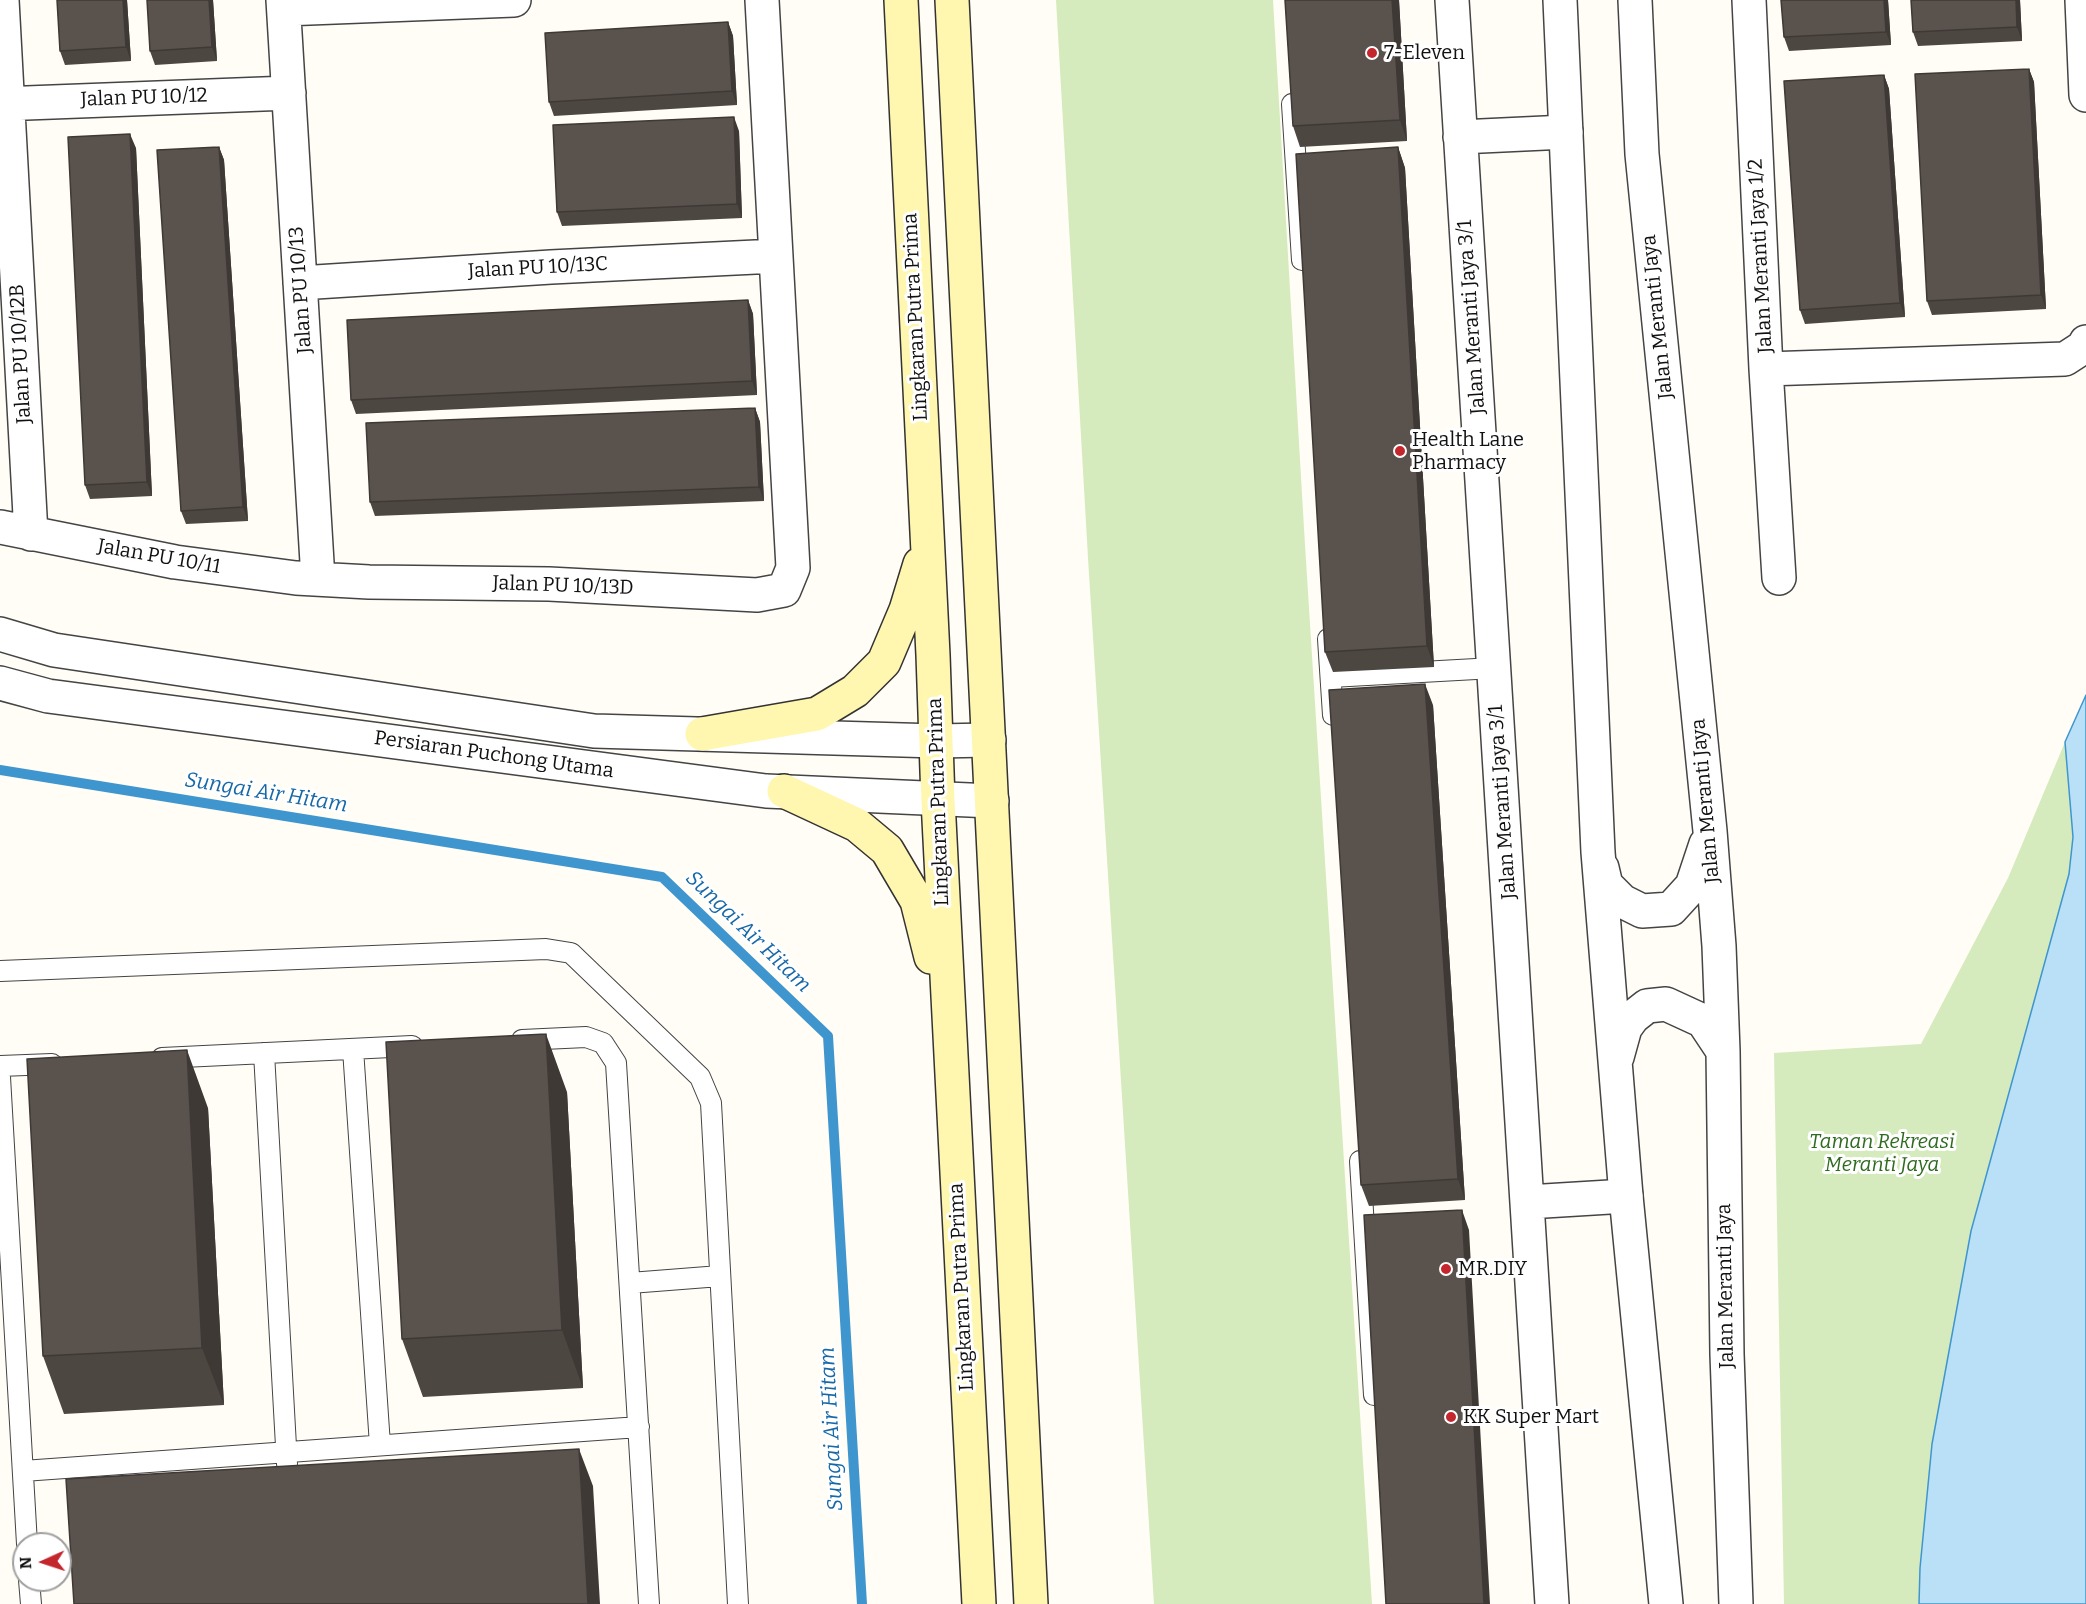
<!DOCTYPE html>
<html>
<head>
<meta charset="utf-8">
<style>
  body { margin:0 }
  #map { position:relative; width:2086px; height:1604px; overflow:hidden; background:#fffdf5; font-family:Bitter,serif }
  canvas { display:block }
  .north { position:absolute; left:12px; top:1532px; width:60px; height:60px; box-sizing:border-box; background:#fff; border:2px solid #a0a0a0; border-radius:50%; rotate:267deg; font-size:16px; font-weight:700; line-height:24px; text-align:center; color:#111 }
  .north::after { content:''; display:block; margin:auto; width:21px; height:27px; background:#c4262e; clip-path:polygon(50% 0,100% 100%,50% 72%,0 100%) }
</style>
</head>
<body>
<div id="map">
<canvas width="2086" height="1604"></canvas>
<div class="north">N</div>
</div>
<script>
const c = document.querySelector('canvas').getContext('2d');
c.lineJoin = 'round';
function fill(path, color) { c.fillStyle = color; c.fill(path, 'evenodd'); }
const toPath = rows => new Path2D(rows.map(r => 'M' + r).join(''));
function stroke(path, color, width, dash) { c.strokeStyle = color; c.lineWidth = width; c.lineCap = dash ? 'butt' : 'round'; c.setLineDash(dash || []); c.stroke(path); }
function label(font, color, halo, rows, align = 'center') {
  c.font = font + ' Bitter,serif'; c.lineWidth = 6; c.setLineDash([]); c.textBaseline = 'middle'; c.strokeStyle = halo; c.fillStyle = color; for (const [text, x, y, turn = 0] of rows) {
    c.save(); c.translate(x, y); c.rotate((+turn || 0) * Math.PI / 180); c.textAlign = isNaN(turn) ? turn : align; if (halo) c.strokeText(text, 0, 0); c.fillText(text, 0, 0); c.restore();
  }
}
const green = toPath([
  [1056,0,1273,0,1305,545,1372,1604,1154,1604,1088,558],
  [2065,742,2073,837,2069,874,1971,1231,1932,1444,1920,1568,1919,1604,1784,1604,1774,1053,1921,1044,2008,878]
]);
const water = toPath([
  [2086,695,2086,1604,1919,1604,1920,1568,1932,1444,1971,1231,2069,874,2073,837,2065,742,2086,695]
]);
const stream = toPath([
  [0,770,662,877,828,1036,862,1604]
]);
const service = toPath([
  [1292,104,1302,260],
  [1328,639,1333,715],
  [1331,677,1494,668],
  [0,971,546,949,571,953,700,1077,711,1103,738,1604],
  [522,1040,586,1037,603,1043,616,1063,649,1604],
  [353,1049,380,1445],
  [264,1053,287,1464],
  [162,1058,412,1046],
  [0,1066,52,1064],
  [0,1077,27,1544],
  [1360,1161,1374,1395],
  [630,1283,720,1276],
  [23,1471,639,1427],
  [29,1580,31,1604]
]);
const minor = toPath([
  [2,0,31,534],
  [283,0,318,579],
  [1452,0,1552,1604],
  [1749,0,1766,369,2065,359,2085,346,2086,342],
  [2082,0,2086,95],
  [284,9,514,0],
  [0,104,289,93],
  [1460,137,1566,132],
  [300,283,551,267,776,256],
  [1766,369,1779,578],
  [0,527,175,562,296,578,369,582,549,584,757,595,784,590,793,568,762,0],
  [1528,1202,1626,1196]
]);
const tertiary = toPath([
  [1560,0,1598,852,1626,1196,1666,1604],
  [1635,0,1642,154,1710,831,1719,946,1723,1051,1727,1354,1736,1604],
  [0,634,54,650,594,731,937,741,989,740],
  [0,683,48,696,766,791,992,801],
  [1602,868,1606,885,1622,901,1642,911,1671,909,1692,886,1706,844],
  [1617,1057,1625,1028,1633,1017,1647,1006,1666,1004,1703,1021,1723,1051]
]);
const secondary = toPath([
  [901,0,933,655,938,800,979,1604],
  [952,0,1031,1604],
  [702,734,817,714,855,691,884,662,906,610,920,564],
  [784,791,857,825,887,850,917,901,931,957]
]);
const wall = toPath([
  [57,0,127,0,131,61,65,65,60,51],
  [213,0,217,61,155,65,150,51],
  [1285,0,1399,0,1407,141,1300,147,1293,126],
  [1781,0,1888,0,1891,45,1789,51,1784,37],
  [1911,0,2020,0,2022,41,1918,46,1913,32],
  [728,22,733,36,737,105,554,116,549,102],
  [2029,69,2034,82,2046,309,1932,315,1927,301],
  [1884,75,1889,89,1905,317,1805,324,1800,310],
  [739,131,742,218,562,226,557,212],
  [219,147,224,160,248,521,186,524,181,511],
  [1398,147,1405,168,1434,667,1333,672,1325,652],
  [136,148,152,496,90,499,85,485],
  [748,300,753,314,757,395,356,414,351,400],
  [755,408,760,422,764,501,375,516,370,502],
  [1433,705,1465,1200,1369,1206,1361,1185],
  [567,1092,583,1388,423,1397,402,1339],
  [208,1108,224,1405,64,1414,43,1356]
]);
const shadedWall = toPath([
  [123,0,127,0,131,61,126,47],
  [209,0,213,0,217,61,212,47],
  [1392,0,1399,0,1407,141,1400,120],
  [1884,0,1888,0,1891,45,1886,32],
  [2016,0,2020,0,2022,41,2017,27],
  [728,22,733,36,737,105,732,91],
  [2029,69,2034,82,2046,309,2041,295],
  [1884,75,1889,89,1905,317,1900,303],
  [734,117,739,131,742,218,737,204],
  [130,134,136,148,152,496,147,482],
  [219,147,224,160,248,521,243,507],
  [1398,147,1405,168,1434,667,1427,646],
  [748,300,753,314,757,395,752,381],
  [755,408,760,422,764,501,759,487],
  [1425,684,1433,705,1465,1200,1458,1179],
  [546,1034,567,1092,583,1388,562,1330],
  [187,1050,208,1108,224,1405,202,1348],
  [1462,1210,1469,1230,1490,1604,1484,1604],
  [579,1449,593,1486,600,1604,588,1604]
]);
const building = toPath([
  [57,0,123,0,126,47,60,51,57,0],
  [147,0,209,0,212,47,150,51,147,0],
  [1285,0,1392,0,1400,120,1293,126,1285,0],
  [1781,0,1884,0,1886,32,1784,37,1781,0],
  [1911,0,2016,0,2017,27,1913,32,1911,0],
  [728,22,732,91,549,102,545,33,728,22],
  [2029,69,2041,295,1927,301,1915,74,2029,69],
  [1884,75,1900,303,1800,310,1784,81,1884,75],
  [734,117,737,204,557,212,553,125,734,117],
  [130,134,147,482,85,485,68,137,130,134],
  [219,147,243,507,181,511,157,150,219,147],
  [1398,147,1427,646,1325,652,1296,154,1398,147],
  [748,300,752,381,351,400,347,320,748,300],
  [755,408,759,487,370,502,366,423,755,408],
  [1425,684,1458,1179,1361,1185,1329,690,1425,684],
  [546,1034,562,1330,402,1339,386,1042,546,1034],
  [187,1050,202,1348,43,1356,27,1059,187,1050],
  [1462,1210,1484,1604,1386,1604,1364,1215,1462,1210],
  [579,1449,588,1604,74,1604,66,1479,579,1449]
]);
const markers = [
  [1372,53,6,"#c4262e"],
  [1400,451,6,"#c4262e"],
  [1446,1269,6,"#c4262e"],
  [1451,1417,6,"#c4262e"]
];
const poiNames = [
  ["7-Eleven",1384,53],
  ["Health Lane",1412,440],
  ["Pharmacy",1412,463],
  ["MR.DIY",1458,1269],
  ["KK Super Mart",1463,1417]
];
const streetNames = [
  ["Jalan PU 10/12",144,98,-2],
  ["Jalan Meranti Jaya 1/2",1761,256,-93],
  ["Jalan PU 10/13C",538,268,-3],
  ["Jalan PU 10/13",301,290,-94],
  ["Lingkaran Putra Prima",916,317,-93],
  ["Jalan Meranti Jaya 3/1",1472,317,-94],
  ["Jalan Meranti Jaya",1658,317,-96],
  ["Jalan PU 10/12B",21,354,-93],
  ["Jalan PU 10/11",159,557,10],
  ["Jalan PU 10/13D",563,586,2],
  ["Persiaran Puchong Utama",494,755,8],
  ["Jalan Meranti Jaya",1706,801,-95],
  ["Lingkaran Putra Prima",939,802,-92],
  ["Jalan Meranti Jaya 3/1",1503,802,-94],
  ["Jalan Meranti Jaya",1726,1286,-91],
  ["Lingkaran Putra Prima",962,1287,-93]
];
const parkNames = [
  ["Taman Rekreasi",1882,1142],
  ["Meranti Jaya",1882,1165]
];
const waterNames = [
  ["Sungai Air Hitam",266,793,9],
  ["Sungai Air Hitam",748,932,44],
  ["Sungai Air Hitam",832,1429,-93]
];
fill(green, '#d5ebbd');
fill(water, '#b9e0f7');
stroke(water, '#3f96cf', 1.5);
stroke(stream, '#3f96cf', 10);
stroke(service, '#444', 22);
stroke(minor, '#444', 36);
stroke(tertiary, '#444', 36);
stroke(secondary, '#333', 36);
stroke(service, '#fff', 20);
stroke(minor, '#fff', 33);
stroke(tertiary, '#fff', 33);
stroke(secondary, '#fff6b0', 33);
fill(wall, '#4d4742');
fill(shadedWall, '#3f3936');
fill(building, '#5a524d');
stroke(building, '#3f3936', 1.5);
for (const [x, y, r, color] of markers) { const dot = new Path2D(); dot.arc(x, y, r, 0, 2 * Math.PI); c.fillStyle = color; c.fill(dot); stroke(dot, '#fff', 2); }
label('20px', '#111', '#fff', poiNames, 'left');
label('20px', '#111', '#fff', streetNames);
label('italic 20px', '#2f6b1f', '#fff', parkNames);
label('italic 21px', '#1768a6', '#fff', waterNames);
</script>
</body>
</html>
